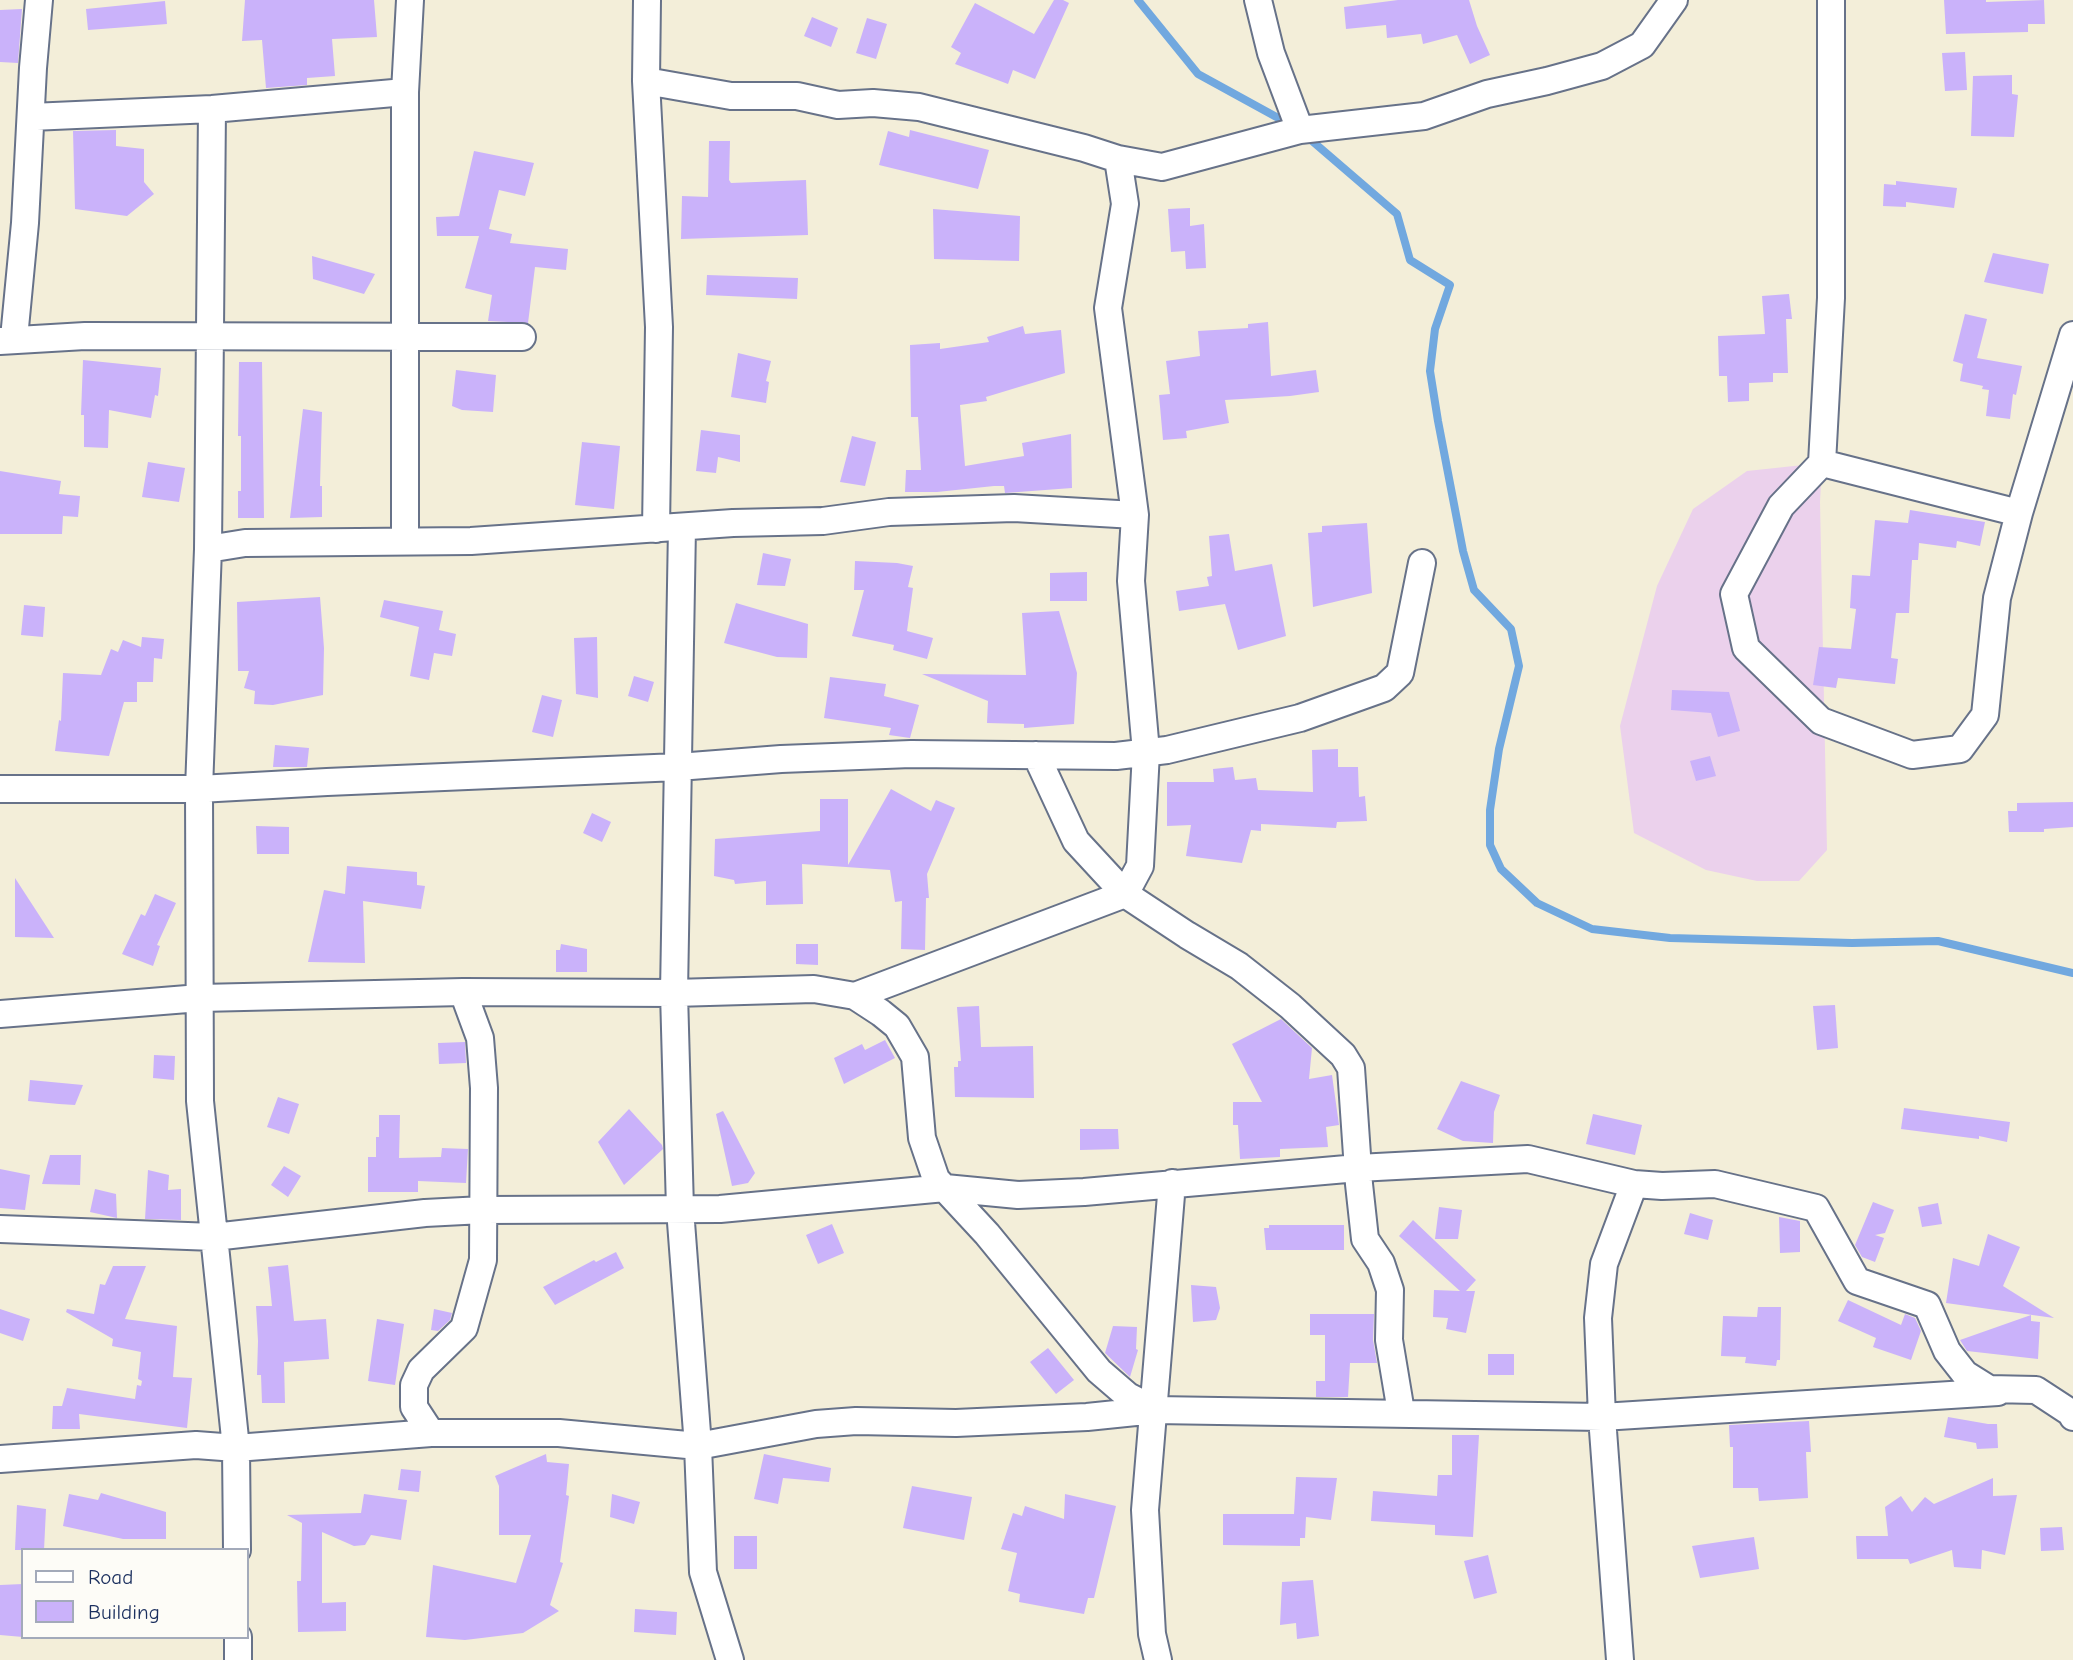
<!DOCTYPE html>
<html>
<head>
<meta charset="utf-8">
<style>
  body { margin:0 }
  #map { position:relative; width:2073px; height:1660px; overflow:hidden; background:#f3eed9; font-family:"Comic Neue",sans-serif }
  canvas { display:block }
  .legend { position:absolute; left:21px; top:1548px; width:228px; height:91px; box-sizing:border-box; background:#fdfcf7; border:2px solid #a3aaba; margin:0; padding:9px 12px; list-style:none; font-size:21px; color:#1b2f5e }
  .legend li { display:flex; align-items:center; gap:14px; height:35px }
  .legend b { width:35px; border:2px solid #a3aaba }
</style>
</head>
<body>
<div id="map">
<canvas width="2073" height="1660"></canvas>
<ul class="legend">
<li><b style="height:9px;background:#fff"></b>Road</li>
<li><b style="height:19px;background:#cab2fa"></b>Building</li>
</ul>
</div>
<script>
const c = document.querySelector('canvas').getContext('2d');
c.lineJoin = 'round';
function fill(path, color) { c.fillStyle = color; c.fill(path, 'evenodd'); }
const toPath = rows => new Path2D(rows.map(r => 'M' + r).join(''));
function stroke(path, color, width, dash) { c.strokeStyle = color; c.lineWidth = width; c.lineCap = dash ? 'butt' : 'round'; c.setLineDash(dash || []); c.stroke(path); }
const built = toPath([
  [1822,463,1820,502,1827,850,1799,881,1757,881,1706,870,1634,833,1620,726,1657,586,1693,509,1747,471]
]);
const stream = toPath([
  [1138,0,1198,74,1291,125],
  [1304,134,1397,214,1410,260,1450,285,1435,329,1430,371,1438,421,1463,551,1474,590,1511,629,1519,666,1499,749,1490,810,1490,845,1501,869,1537,903,1592,929,1670,938,1852,943,1938,941,2073,973]
]);
const building = toPath([
  [245,0,374,0,377,37,332,39,335,76,307,78,307,85,266,88,262,40,242,41],
  [1054,0,1063,0,1069,3,1035,79,1013,70,1008,84,955,64,961,53,951,47,975,3,1034,34],
  [1398,0,1469,0,1477,26,1490,55,1470,64,1457,35,1423,44,1421,34,1387,38,1386,25,1346,29,1344,7],
  [1944,0,1986,0,1986,2,2044,0,2045,24,2028,24,2028,32,1946,34],
  [165,1,167,24,88,30,86,9],
  [22,9,18,63,0,62,0,10],
  [812,17,838,28,831,47,804,36],
  [867,18,887,24,876,59,856,53],
  [1965,52,1967,90,1945,91,1942,53],
  [2012,75,2012,94,2018,95,2014,137,1971,136,1973,76],
  [116,130,116,146,144,149,144,182,154,194,127,216,75,209,73,131],
  [910,130,989,150,978,189,879,165,888,131,909,137],
  [709,141,730,141,729,180,731,183,806,180,808,235,681,239,682,196,708,197],
  [474,151,534,163,525,196,499,190,489,229,512,234,510,243,568,249,566,270,535,267,528,323,488,321,492,295,465,288,479,236,437,236,436,217,459,216],
  [1896,181,1957,188,1954,208,1906,202,1906,207,1883,206,1884,184,1896,185],
  [1190,208,1190,226,1204,224,1206,268,1186,269,1185,251,1171,252,1168,209],
  [933,209,1020,216,1019,261,934,259],
  [1993,253,2049,264,2043,294,1984,282],
  [312,256,375,274,364,294,313,279],
  [707,275,798,278,797,299,706,295],
  [1789,294,1792,319,1786,319,1788,373,1773,373,1773,382,1749,383,1749,401,1728,402,1727,376,1719,376,1718,336,1765,334,1762,296],
  [1965,314,1987,319,1977,358,2022,366,2016,395,2013,394,2010,419,1986,416,1989,390,1982,389,1983,386,1960,381,1963,364,1953,361],
  [1268,322,1271,376,1316,370,1319,392,1290,396,1225,400,1229,423,1186,431,1187,438,1163,440,1159,395,1170,394,1166,361,1200,356,1198,331,1248,328,1248,324],
  [1023,326,1025,334,1061,330,1065,373,986,397,987,401,960,405,965,466,1024,456,1022,443,1071,434,1072,488,1005,493,1004,486,994,486,937,492,905,492,906,470,921,470,918,417,911,417,910,345,940,343,940,349,989,342,987,337],
  [738,353,771,361,766,381,769,382,766,403,731,397],
  [83,360,161,368,158,396,155,395,151,418,109,410,108,448,84,447,84,415,81,415],
  [239,362,262,362,264,518,238,518,238,491,241,491,241,436,238,436],
  [456,370,496,375,493,412,462,410,452,406],
  [303,409,322,412,320,486,322,486,322,517,290,518],
  [701,430,740,435,740,462,718,457,716,473,696,471],
  [852,436,876,442,865,486,840,482],
  [582,442,620,446,614,509,575,505],
  [148,462,185,468,179,502,142,497],
  [0,471,61,481,59,494,80,496,78,517,63,516,62,534,0,534],
  [1910,510,1985,522,1980,546,1957,541,1956,548,1919,543,1918,560,1912,560,1909,613,1896,613,1891,658,1898,659,1895,684,1838,678,1836,688,1813,685,1819,647,1851,649,1856,609,1850,608,1852,575,1870,576,1875,520,1908,523],
  [1367,523,1372,593,1313,607,1308,533,1322,532,1322,526],
  [1229,534,1235,571,1272,564,1286,636,1238,650,1225,604,1179,611,1176,591,1209,586,1207,577,1212,576,1209,536],
  [763,553,791,559,785,586,757,585],
  [855,561,897,563,913,566,908,587,913,588,907,631,933,638,927,659,893,650,894,645,852,636,864,590,854,590],
  [1087,572,1087,601,1050,601,1050,573],
  [320,597,324,648,323,695,273,705,254,704,255,691,244,688,249,671,238,671,237,602],
  [384,600,443,611,439,630,456,634,452,656,434,653,429,680,410,676,419,627,380,617],
  [736,603,808,624,807,658,777,657,724,643],
  [24,605,45,607,43,637,21,635],
  [1059,611,1077,673,1074,724,1024,728,1024,724,987,723,988,701,922,674,1026,675,1022,613],
  [142,637,164,639,162,659,154,658,153,682,137,682,137,702,124,702,109,756,55,751,59,720,61,721,63,673,101,675,111,649,118,652,123,640,141,647],
  [597,637,598,698,576,694,574,638],
  [634,676,654,682,648,702,628,696],
  [830,677,886,684,884,696,919,705,910,738,889,735,891,728,824,718],
  [1672,690,1729,692,1740,731,1718,737,1711,713,1671,710],
  [542,695,562,700,553,737,532,732],
  [275,745,309,748,307,767,273,767],
  [1338,749,1338,767,1358,767,1359,797,1365,796,1367,821,1337,822,1336,828,1261,824,1261,831,1251,830,1242,863,1186,856,1191,825,1167,826,1167,782,1214,782,1213,769,1233,767,1235,780,1256,778,1258,790,1313,792,1312,750],
  [1710,756,1716,776,1696,781,1690,761],
  [891,789,931,811,936,800,955,808,927,874,929,898,926,898,925,950,901,949,902,901,895,902,890,870,802,864,803,904,766,905,766,881,735,884,734,880,714,876,715,839,820,831,820,799,848,799,848,865],
  [2073,802,2073,827,2044,829,2044,832,2009,832,2008,811,2017,811,2017,803],
  [592,813,611,822,602,842,583,833],
  [256,826,289,827,289,854,257,854],
  [347,866,417,872,417,885,425,886,421,909,363,901,365,963,308,962,324,890,345,894],
  [15,878,54,938,15,937],
  [155,894,176,903,157,945,160,946,153,966,122,954,141,914,145,916],
  [561,944,587,949,587,972,556,972,556,950,560,950],
  [796,944,818,944,818,965,796,964],
  [1835,1005,1838,1048,1817,1050,1813,1006],
  [979,1006,981,1047,1033,1046,1034,1098,955,1097,954,1067,958,1067,958,1061,961,1061,957,1007],
  [1281,1019,1312,1048,1309,1079,1332,1075,1339,1125,1326,1127,1328,1147,1280,1149,1280,1157,1240,1159,1238,1125,1233,1125,1233,1102,1262,1102,1232,1044],
  [885,1040,895,1058,844,1084,834,1058,862,1044,865,1050],
  [465,1042,466,1063,439,1064,438,1043],
  [154,1055,175,1056,174,1080,153,1078],
  [30,1080,83,1085,75,1105,59,1104,28,1101],
  [1461,1081,1500,1095,1494,1112,1493,1143,1463,1141,1437,1129],
  [278,1097,299,1104,289,1134,267,1127],
  [1904,1108,2010,1122,2007,1142,1979,1136,1979,1139,1901,1129],
  [629,1109,662,1145,663,1149,624,1185,598,1142],
  [723,1111,755,1173,748,1183,732,1186,716,1114],
  [1593,1114,1642,1125,1635,1155,1586,1144],
  [379,1115,400,1115,399,1158,441,1157,442,1148,468,1149,466,1183,418,1181,418,1192,368,1192,368,1157,376,1157,376,1137,379,1137],
  [1080,1129,1118,1129,1119,1149,1080,1150],
  [50,1155,81,1155,80,1185,42,1184],
  [284,1166,301,1176,288,1197,271,1185],
  [0,1169,30,1175,25,1210,0,1208],
  [148,1170,169,1175,168,1190,181,1189,181,1220,145,1219],
  [95,1189,116,1194,117,1218,90,1212],
  [1873,1202,1894,1210,1885,1233,1875,1235,1884,1238,1875,1262,1862,1257,1855,1245],
  [1938,1203,1942,1224,1922,1227,1918,1207],
  [1439,1207,1462,1210,1458,1239,1435,1239],
  [1690,1213,1713,1220,1708,1240,1684,1234],
  [1779,1217,1800,1221,1800,1252,1780,1253],
  [1413,1220,1476,1280,1466,1291,1475,1291,1466,1333,1446,1329,1448,1318,1433,1317,1434,1290,1460,1291,1399,1236],
  [832,1224,844,1253,818,1264,806,1235],
  [1269,1225,1344,1225,1344,1250,1266,1250,1264,1228,1269,1228],
  [1988,1234,2020,1247,2003,1286,2054,1318,1946,1303,1953,1258,1979,1266],
  [616,1252,624,1268,555,1305,543,1287,594,1260,596,1262],
  [288,1265,294,1321,326,1319,329,1359,284,1362,285,1403,262,1403,261,1375,257,1375,258,1341,256,1306,272,1306,268,1267],
  [113,1266,146,1266,125,1319,177,1326,173,1377,192,1378,187,1428,79,1414,80,1429,52,1429,53,1406,62,1406,67,1388,135,1399,137,1385,141,1386,142,1381,138,1379,141,1352,112,1346,113,1339,66,1312,67,1309,94,1314,100,1284,105,1285],
  [1191,1285,1216,1287,1220,1308,1216,1320,1193,1322],
  [1848,1300,1901,1325,1905,1314,1915,1318,1921,1331,1911,1360,1873,1347,1876,1338,1838,1321],
  [1758,1307,1781,1307,1780,1360,1777,1360,1776,1366,1745,1363,1746,1357,1721,1356,1723,1316,1757,1317],
  [0,1309,30,1319,23,1341,0,1333],
  [434,1309,452,1313,450,1320,438,1331,431,1330],
  [1310,1314,1374,1314,1373,1340,1377,1363,1350,1363,1348,1397,1316,1397,1316,1381,1325,1381,1325,1335,1310,1335],
  [2031,1315,2031,1321,2040,1322,2038,1359,1967,1351,1960,1340],
  [377,1319,404,1324,395,1385,368,1381],
  [1113,1326,1137,1327,1136,1349,1138,1350,1130,1377,1105,1353],
  [1048,1348,1074,1380,1056,1394,1030,1362],
  [1488,1354,1514,1354,1514,1375,1488,1375],
  [1948,1417,1988,1424,1997,1424,1998,1448,1977,1449,1976,1443,1944,1437],
  [1809,1421,1811,1452,1806,1452,1808,1498,1759,1501,1758,1488,1733,1488,1733,1447,1730,1447,1729,1425],
  [1452,1435,1479,1435,1473,1537,1435,1535,1435,1525,1371,1521,1373,1491,1437,1496,1438,1475,1452,1475],
  [546,1454,547,1462,569,1464,566,1495,569,1496,560,1562,563,1563,550,1605,559,1611,523,1633,465,1640,426,1637,433,1565,516,1583,531,1535,499,1535,499,1486,495,1476],
  [764,1454,831,1468,829,1482,783,1478,778,1504,754,1499],
  [401,1469,421,1471,419,1492,398,1490],
  [1296,1477,1337,1478,1331,1520,1306,1517,1305,1538,1300,1538,1300,1546,1223,1545,1223,1514,1294,1514],
  [1993,1478,1993,1496,2017,1495,2005,1555,1982,1550,1981,1569,1954,1567,1952,1550,1910,1564,1908,1559,1857,1559,1856,1536,1888,1536,1885,1507,1901,1496,1912,1512,1925,1497,1934,1504],
  [912,1486,972,1497,964,1540,903,1528],
  [101,1493,166,1512,166,1539,123,1539,63,1526,69,1494,98,1500],
  [364,1494,407,1500,401,1540,371,1535,365,1545,354,1546,322,1532,322,1603,346,1602,346,1631,298,1632,297,1581,301,1581,302,1523,287,1515,361,1513],
  [612,1494,640,1502,634,1524,610,1517],
  [1065,1494,1116,1506,1094,1598,1088,1598,1084,1614,1019,1602,1020,1594,1008,1591,1017,1553,1001,1549,1013,1513,1022,1516,1025,1506,1064,1519],
  [17,1505,46,1509,44,1550,15,1550],
  [2062,1527,2064,1550,2041,1551,2040,1528],
  [734,1536,757,1536,757,1569,734,1569],
  [1754,1537,1759,1569,1700,1578,1692,1546],
  [1488,1555,1497,1593,1474,1599,1464,1561],
  [1313,1580,1319,1636,1297,1639,1296,1623,1280,1625,1282,1582],
  [23,1584,23,1637,0,1635,0,1585],
  [635,1609,677,1612,676,1635,634,1632]
]);
const minor = toPath([
  [647,0,646,81,659,327,656,529],
  [1258,0,1271,53,1300,130],
  [1831,0,1831,298,1822,463,2019,513],
  [646,81,731,96,797,96,838,105,873,103,919,107,1084,148,1118,159,1162,167,1300,130,1424,116,1487,94,1547,81,1602,66,1642,45,1674,0],
  [212,109,208,549,199,789,200,1101,236,1448,237,1550],
  [31,117,212,109,405,92],
  [14,338,25,223,33,68,39,0],
  [0,341,85,336,522,337],
  [1822,463,1781,506,1734,594,1746,648,1821,721,1912,755,1960,749,1985,715,1997,598,2019,513,2073,335],
  [682,527,674,993,680,1209,698,1446,703,1572,730,1660],
  [405,541,405,92,410,0],
  [208,549,245,543,471,541,733,523,823,521,889,512,1014,508,1135,515],
  [1036,755,1076,841,1125,894,1187,935,1239,966,1290,1006,1343,1055,1351,1068,1359,1184,1365,1239,1381,1263,1390,1290,1389,1340,1401,1412],
  [0,789,199,789,327,782,678,767,781,759,911,754,1116,756,1167,750,1300,718,1384,688,1400,673,1422,563],
  [855,996,1125,894,1140,866,1146,752,1131,581,1135,515,1108,308,1125,204,1118,159],
  [0,1014,200,998,463,992,674,993,814,989,855,996,881,1013,897,1026,915,1057,922,1138,936,1179,987,1234,1099,1371,1128,1396,1155,1410],
  [0,1229,214,1237,425,1213,483,1210,720,1209,945,1188,1018,1195,1084,1192,1358,1168,1528,1159,1634,1184,1662,1186,1715,1184,1816,1208,1857,1281,1927,1305,1947,1351,1965,1374,1989,1389,2036,1390,2071,1413,2073,1417],
  [431,1433,414,1407,414,1385,421,1370,464,1328,483,1260,484,1088,480,1038,463,992],
  [0,1459,196,1445,236,1448,431,1433,559,1433,698,1446,816,1424,856,1421,956,1423,1087,1417,1155,1410,1602,1417,1998,1392],
  [238,1637,238,1660],
  [1158,1660,1152,1634,1145,1510,1172,1183],
  [1620,1660,1602,1417,1598,1318,1604,1264,1634,1184]
]);
fill(built, '#ebd1ec');
stroke(stream, '#71a8df', 8);
fill(building, '#cab2fa');
stroke(minor, '#677289', 30);
stroke(minor, '#fff', 26);
</script>
</body>
</html>
